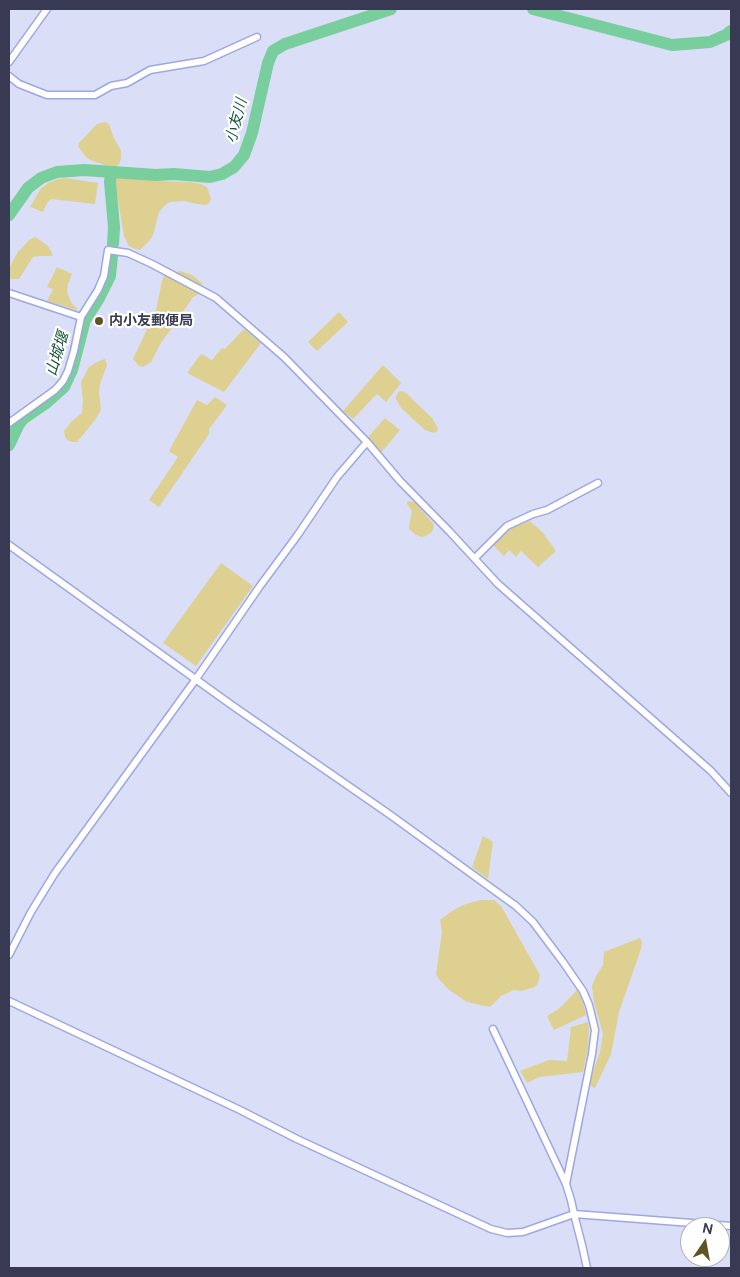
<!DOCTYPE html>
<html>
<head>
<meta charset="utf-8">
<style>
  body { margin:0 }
  #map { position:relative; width:740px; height:1277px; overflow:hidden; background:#dadff7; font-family:"DM Sans",sans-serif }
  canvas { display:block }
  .frame { position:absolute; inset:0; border:10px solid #373a52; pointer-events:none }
  .north { position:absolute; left:680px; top:1217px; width:50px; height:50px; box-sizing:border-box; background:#fff; border:1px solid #afb0ba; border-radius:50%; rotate:12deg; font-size:14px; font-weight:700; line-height:20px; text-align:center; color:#373a52 }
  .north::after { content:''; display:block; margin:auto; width:18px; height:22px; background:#605522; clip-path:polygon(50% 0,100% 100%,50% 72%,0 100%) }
</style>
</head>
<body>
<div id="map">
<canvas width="740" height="1277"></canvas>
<div class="frame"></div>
<div class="north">N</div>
</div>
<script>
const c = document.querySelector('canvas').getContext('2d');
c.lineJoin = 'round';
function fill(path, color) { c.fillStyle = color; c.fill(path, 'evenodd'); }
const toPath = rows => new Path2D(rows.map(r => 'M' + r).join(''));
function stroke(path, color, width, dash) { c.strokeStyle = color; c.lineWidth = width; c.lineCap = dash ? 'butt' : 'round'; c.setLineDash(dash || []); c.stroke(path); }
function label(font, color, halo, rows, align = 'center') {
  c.font = font + ' "DM Sans","Noto Sans JP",sans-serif'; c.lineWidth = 4.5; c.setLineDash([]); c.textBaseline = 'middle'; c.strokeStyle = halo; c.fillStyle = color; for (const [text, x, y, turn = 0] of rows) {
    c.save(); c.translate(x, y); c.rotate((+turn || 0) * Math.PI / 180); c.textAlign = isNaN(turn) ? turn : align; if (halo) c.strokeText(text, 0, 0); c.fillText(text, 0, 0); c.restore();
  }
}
const green = toPath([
  [105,122,109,124,113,136,121,151,121,159,119,164,116,167,110,167,90,160,85,156,78,146,79,143,97,124],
  [118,177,159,181,189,182,201,184,207,187,211,199,209,203,206,205,197,204,184,201,170,202,164,206,159,212,153,235,150,240,140,250,135,249,129,246,124,236,116,189,115,180],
  [66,178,98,183,95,204,51,199,47,203,43,212,30,207,41,188,50,182,59,179],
  [35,237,48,246,53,255,51,256,40,256,33,257,19,279,10,279,9,276,10,266,18,252,29,240],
  [57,267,72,274,68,284,67,292,72,304,77,308,77,310,47,301,53,289,47,287],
  [180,271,192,275,202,283,203,288,199,294,193,297,172,328,162,341,151,362,143,367,139,366,133,359,156,310,162,281,164,276],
  [339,312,348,322,317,351,308,342],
  [244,329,261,343,224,392,187,373,201,354,212,360,222,348,225,349],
  [105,359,107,365,100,384,99,393,101,410,95,420,77,442,72,442,67,440,65,436,64,431,72,421,82,413,83,401,81,382,89,367,99,361],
  [383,365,401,383,386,402,377,394,353,419,343,411],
  [402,391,406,393,432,418,438,428,437,431,434,433,425,430,401,408,396,399,396,396,398,392],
  [215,397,227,405,209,429,209,434,159,507,149,500,178,457,169,451,197,400,207,405],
  [385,418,400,430,381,453,368,437],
  [410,501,416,503,434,525,432,532,426,536,422,537,416,535,409,529,409,526,412,511,407,504,407,502],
  [530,521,543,533,556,551,538,567,521,551,516,557,509,550,504,556,493,545,512,528],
  [221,563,253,586,196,666,163,643],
  [483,836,493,842,488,879,472,867],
  [480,900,494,900,501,906,540,975,538,983,535,987,521,991,514,990,501,996,492,1005,489,1007,467,1002,449,990,438,978,436,974,442,932,440,920,452,911,463,905],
  [640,938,642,942,641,949,619,1012,611,1054,595,1088,592,1087,590,1085,592,1075,600,1052,603,1034,594,1002,592,986,596,976,603,965,604,952],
  [577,990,583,1001,586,1015,554,1030,547,1016,560,1008],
  [588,1022,589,1029,588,1048,583,1072,539,1077,527,1083,520,1071,549,1060,567,1061,571,1027]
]);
const river = toPath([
  [533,9,672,45,710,42,726,35,731,31],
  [111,172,110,182,114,227,113,244],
  [9,215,28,188,41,178,57,172,84,170,156,175,174,174,210,177,222,174,234,167,244,155,252,133,268,63,273,51,285,44,391,9],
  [9,445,19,424,24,418,46,403,64,387,72,370,85,320,98,300,110,276,112,256]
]);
const minor = toPath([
  [9,62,47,9],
  [9,76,19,84,47,95,95,95,111,86,127,83,150,70,204,61,257,37],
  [9,293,81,317],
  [9,423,55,390,63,381,68,371,74,351,81,317,98,290,104,276,108,250,128,253,152,264,216,298,284,357,367,442,400,481,449,531,498,584,711,771,731,793],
  [9,545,233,706,389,814,516,906,533,922,563,962,583,991,589,1005,595,1030,592,1054,566,1184],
  [475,558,507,526,533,514,547,510,598,483],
  [9,955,31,912,55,873,196,679,260,586,297,536,337,477,367,442],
  [9,1001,240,1110,297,1139,491,1229,507,1233,523,1232,574,1214,731,1226],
  [493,1029,566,1184,571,1200,574,1214,582,1245,587,1268]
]);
const markers = [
  [99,321,5,"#605522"]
];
const poiNames = [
  ["内小友郵便局",109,321]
];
const waterNames = [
  ["小友川",237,121,-75],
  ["山城堰",58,354,-73]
];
fill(green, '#ddd091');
stroke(river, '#78ce9d', 12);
stroke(minor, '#9fa7e1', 9);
stroke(minor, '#fff', 6);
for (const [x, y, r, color] of markers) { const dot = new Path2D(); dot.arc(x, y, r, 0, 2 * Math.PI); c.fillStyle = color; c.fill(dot); stroke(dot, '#fff', 2); }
label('bold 14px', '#373a52', '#fff', poiNames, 'left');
label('italic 15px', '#155637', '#fff', waterNames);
</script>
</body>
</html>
